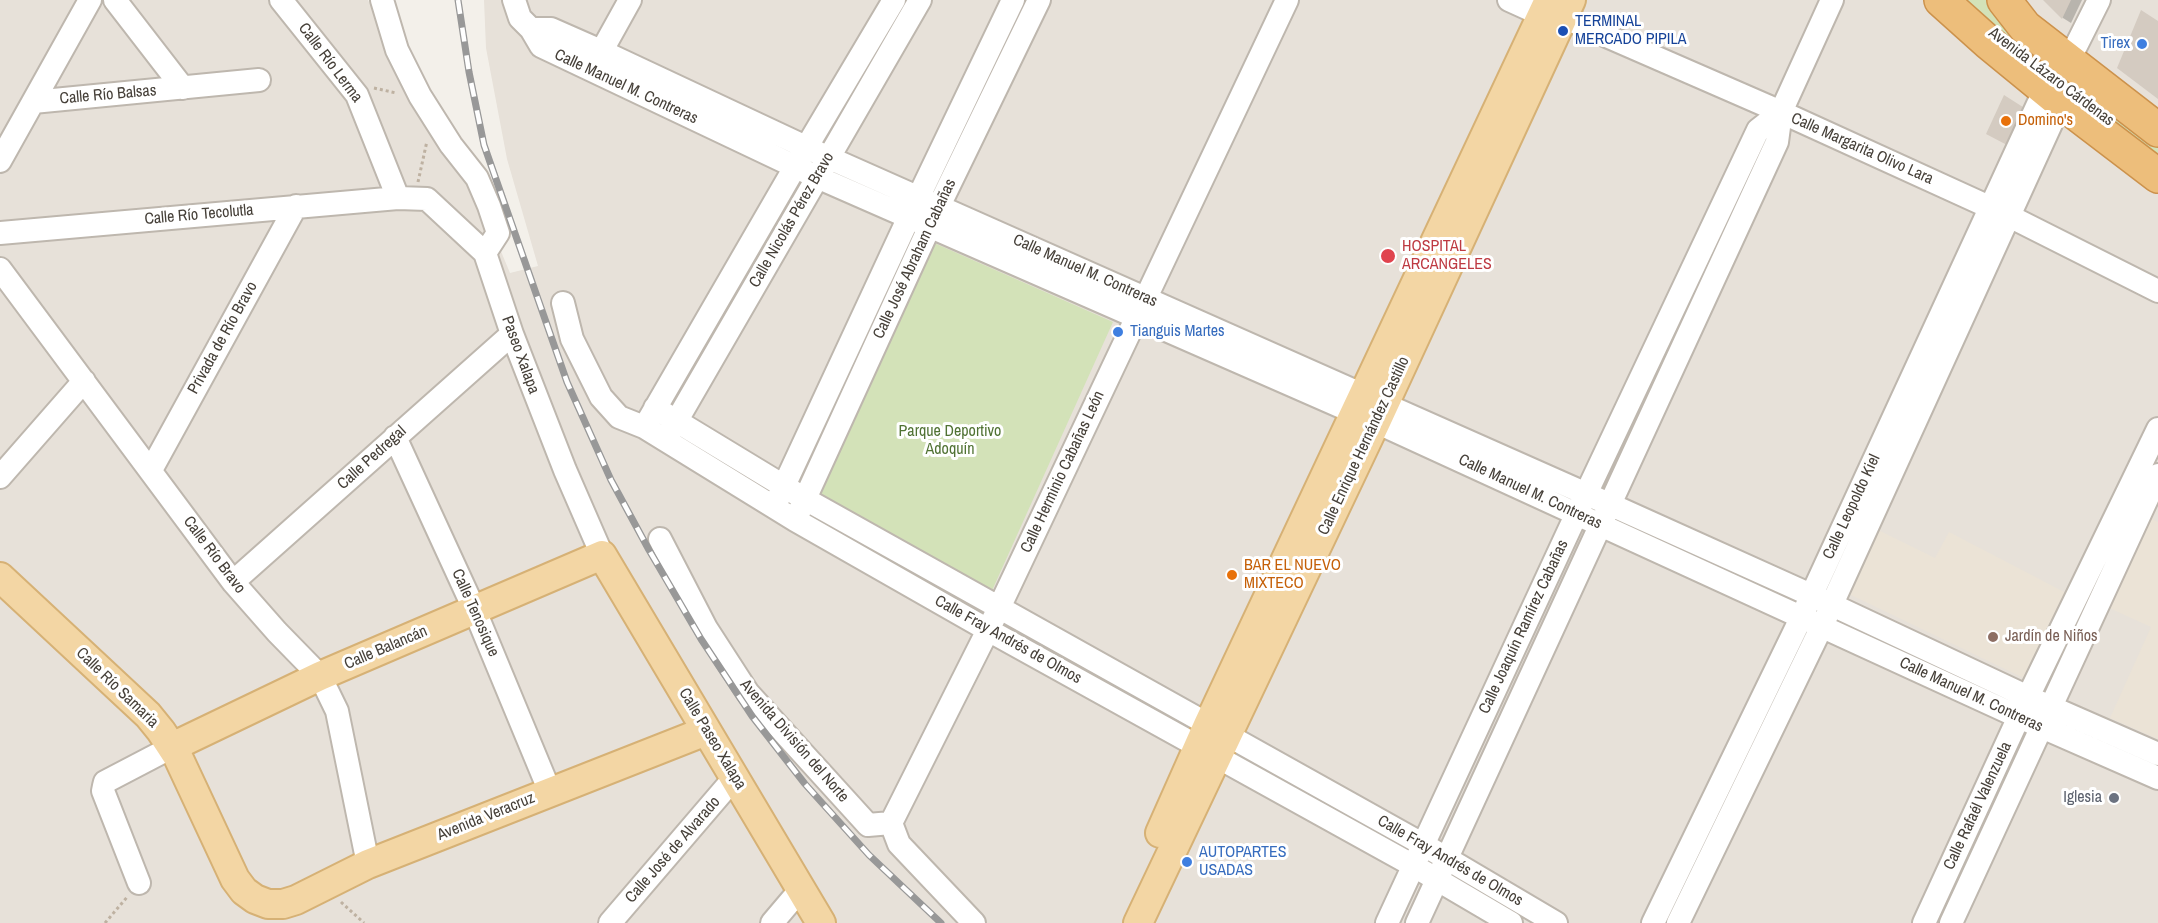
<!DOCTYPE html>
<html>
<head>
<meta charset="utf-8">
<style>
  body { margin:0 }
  canvas { display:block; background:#f3f0ea }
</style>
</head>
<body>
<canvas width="2158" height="923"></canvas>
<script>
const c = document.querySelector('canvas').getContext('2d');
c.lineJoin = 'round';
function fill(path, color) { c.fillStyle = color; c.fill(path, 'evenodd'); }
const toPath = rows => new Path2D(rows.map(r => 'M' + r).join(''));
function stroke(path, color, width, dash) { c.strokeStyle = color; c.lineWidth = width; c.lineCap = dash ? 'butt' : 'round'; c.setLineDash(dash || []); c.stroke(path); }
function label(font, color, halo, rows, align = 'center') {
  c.font = font + ' "Archivo Narrow",sans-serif'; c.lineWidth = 6; c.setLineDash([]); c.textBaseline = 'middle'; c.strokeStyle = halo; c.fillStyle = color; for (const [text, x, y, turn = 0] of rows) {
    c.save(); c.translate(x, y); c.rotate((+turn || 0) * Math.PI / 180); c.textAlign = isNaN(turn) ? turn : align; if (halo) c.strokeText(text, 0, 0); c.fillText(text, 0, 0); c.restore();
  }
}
const residential = toPath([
  [0,0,368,0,430,131,465,165,510,273,538,266,507,159,486,48,484,0,2158,0,2158,923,0,923]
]);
const education = toPath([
  [2150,518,2158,522,2158,739,2110,718,2151,627,2105,606],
  [1878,530,1935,558,1949,532,2068,594,2028,680,1847,593]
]);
const green = toPath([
  [1966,0,1989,0,2158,138,2158,157,2082,102],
  [932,242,1113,322,990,595,816,493]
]);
const shadow = toPath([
  [2045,0,2082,0,2071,23,2063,18]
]);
const building = toPath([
  [2043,0,2071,0,2062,19],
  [2141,10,2158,21,2158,99,2117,68],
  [2004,95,2026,109,2007,145,1986,134]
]);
const path = toPath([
  [374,88,396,93],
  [418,182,427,141],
  [341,902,364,923],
  [105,923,128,896]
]);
const minor = toPath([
  [115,0,183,88],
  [281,0,357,95,398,198],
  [382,0,397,50,420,96,451,145,477,178,489,206,498,233,485,253],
  [514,0,520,18,531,29,541,46,817,177,1376,422,2019,717,2158,778],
  [1509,0,1542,15,1563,17,1781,112,2009,216,2158,291],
  [531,29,551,29,601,51,827,157,1609,504,1811,595,2028,697,2158,754],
  [2074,50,2099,0],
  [595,63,630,0],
  [33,102,259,80],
  [0,161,90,0],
  [0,233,398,198,427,199,485,253,512,334,565,470,602,555],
  [0,269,233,582,277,632,320,676,337,711,368,864],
  [563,303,572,339,601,397,619,417,644,427,795,520,988,630,1414,866,1511,923],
  [655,408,805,499,1424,845,1556,923],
  [648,421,806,148,894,0],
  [669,434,920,0],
  [395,437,475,611,550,792],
  [151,470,296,206],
  [0,477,84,381],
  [777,501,909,217,1013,0],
  [799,512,939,206,1039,0],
  [660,539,706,628,748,693,868,825,891,823],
  [233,582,512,334],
  [139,883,103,791,104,786,105,782,172,747],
  [610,923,735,777],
  [772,923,800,890],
  [974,923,899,844,891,823,999,608,1287,0],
  [1387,923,1577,513,1758,130,1781,112],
  [1417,923,1777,142,1781,112,1832,0],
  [1653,923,1802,616,2045,89],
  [1678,923,1822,626,2061,102],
  [1924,923,2028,697,2158,429],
  [1951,923,2158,475]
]);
const major = toPath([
  [0,577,148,715,161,731,178,757,235,879,244,891,255,899,268,904,283,904,296,900,368,864,706,731],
  [172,747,320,676,602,555,821,923],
  [1160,833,1208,725,1549,0],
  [1138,923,1376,422,1571,0]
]);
const highway = toPath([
  [1941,0,1989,43,2061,102,2158,176],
  [2004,0,2025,27,2158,130]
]);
const rail = toPath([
  [458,0,469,72,484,145,567,382,611,480,649,550,701,639,752,716,805,784,869,855,941,923]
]);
const markers = [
  [1563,31,6,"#1a4fb4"],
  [2142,44,6,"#3f7fe0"],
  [2006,121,6,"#e8710a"],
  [1388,256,8,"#e0444e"],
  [1118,332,6,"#3f7fe0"],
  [1232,575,6,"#e8710a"],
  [1993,637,6,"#8d6e63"],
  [2114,798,6,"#6b7280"],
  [1187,862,6,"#3f7fe0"]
];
const transitNames = [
  ["TERMINAL",1575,22],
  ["MERCADO PIPILA",1575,40]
];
const shopNames = [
  ["Tirex",2130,44,"right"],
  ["Tianguis Martes",1130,332],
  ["AUTOPARTES",1199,853],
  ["USADAS",1199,871]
];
const streetNames = [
  ["Calle Río Lerma",330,63,53],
  ["Avenida Lázaro Cárdenas",2051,77,37],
  ["Calle Manuel M. Contreras",626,87,25],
  ["Calle Río Balsas",108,95,-5],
  ["Calle Margarita Olivo Lara",1862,149,24],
  ["Calle Río Tecolutla",199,215,-5],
  ["Calle Nicolás Pérez Bravo",792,220,-60],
  ["Calle José Abraham Cabañas",915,259,-65],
  ["Calle Manuel M. Contreras",1085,271,24],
  ["Privada de Río Bravo",223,338,-61],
  ["Paseo Xalapa",520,355,70],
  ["Calle Enrique Hernández Castillo",1364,446,-65],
  ["Calle Pedregal",372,458,-42],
  ["Calle Herminio Cabañas León",1063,472,-65],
  ["Calle Manuel M. Contreras",1530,492,25],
  ["Calle Leopoldo Kiel",1852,507,-65],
  ["Calle Río Bravo",214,555,53],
  ["Calle Tenosique",475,613,66],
  ["Calle Joaquín Ramírez Cabañas",1524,627,-65],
  ["Calle Fray Andrés de Olmos",1008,640,29],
  ["Calle Balancán",386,648,-23],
  ["Calle Río Samaria",117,688,44],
  ["Calle Manuel M. Contreras",1971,695,25],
  ["Calle Paseo Xalapa",712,739,59],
  ["Avenida División del Norte",794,741,49],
  ["Calle Rafaél Valenzuela",1978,806,-65],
  ["Avenida Veracruz",486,817,-22],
  ["Calle José de Alvarado",673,850,-49],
  ["Calle Fray Andrés de Olmos",1450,861,30]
];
const foodNames = [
  ["Domino's",2018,121],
  ["BAR EL NUEVO",1244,566],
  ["MIXTECO",1244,584]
];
const healthNames = [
  ["HOSPITAL",1402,247],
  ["ARCANGELES",1402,265]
];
const parkNames = [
  ["Parque Deportivo",950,432],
  ["Adoquín",950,450]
];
const educationNames = [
  ["Jardín de Niños",2005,637]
];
const worshipNames = [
  ["Iglesia",2102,798]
];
fill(residential, '#e7e1d9');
fill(education, '#ebe3d6');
fill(green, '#d3e2b8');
fill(shadow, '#0003');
fill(building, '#d4cbc1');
stroke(minor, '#beb7ae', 26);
stroke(major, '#d6b175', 32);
stroke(highway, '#cc924c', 36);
stroke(path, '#beb1a1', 3, [3, 3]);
stroke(minor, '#fff', 22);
stroke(major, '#f3d6a4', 28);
stroke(highway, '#edbe7b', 33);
stroke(rail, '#989898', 7);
stroke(rail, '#fff', 4.5, [14]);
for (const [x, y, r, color] of markers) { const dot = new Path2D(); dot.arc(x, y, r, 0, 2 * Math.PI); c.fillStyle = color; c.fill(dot); stroke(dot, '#fff', 2); }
label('16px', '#164399', '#fff', transitNames, 'left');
label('16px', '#366cbe', '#fff', shopNames, 'left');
label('16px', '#464039', '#fff', streetNames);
label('16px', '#c56008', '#fff', foodNames, 'left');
label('16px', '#be3a42', '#fff', healthNames, 'left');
label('16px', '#507233', '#fff', parkNames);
label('16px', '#785e54', '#fff', educationNames, 'left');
label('16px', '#5b616d', '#fff', worshipNames, 'right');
</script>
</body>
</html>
